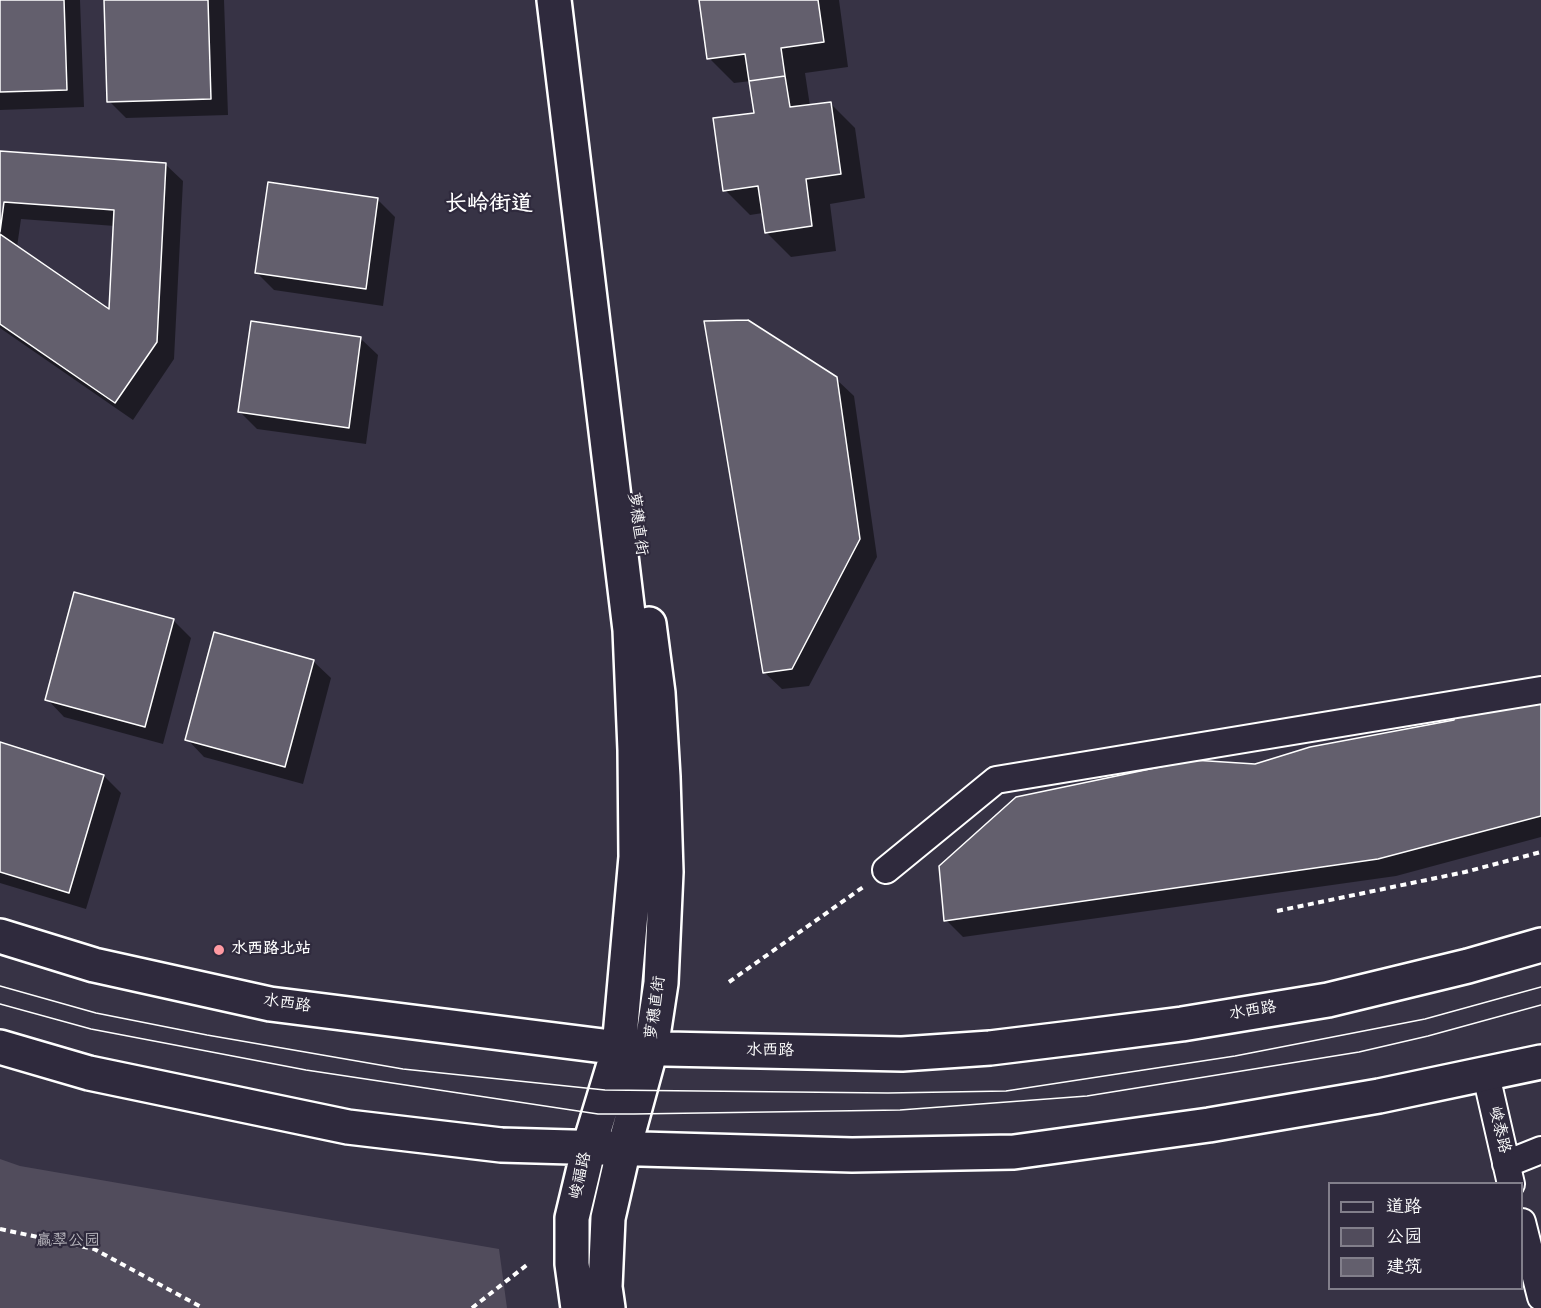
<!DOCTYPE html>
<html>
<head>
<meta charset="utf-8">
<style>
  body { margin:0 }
  #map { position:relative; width:1541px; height:1308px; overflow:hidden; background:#373345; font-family:Kalam,"LXGW WenKai TC",sans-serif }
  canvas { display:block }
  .legend { position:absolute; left:1328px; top:1182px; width:195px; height:108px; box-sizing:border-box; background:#2f2a3d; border:2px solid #827f8b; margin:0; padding:8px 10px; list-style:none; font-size:18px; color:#fff }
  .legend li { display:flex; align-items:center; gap:12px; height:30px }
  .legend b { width:30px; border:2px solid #827f8b }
</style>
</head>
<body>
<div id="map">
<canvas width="1541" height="1308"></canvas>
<ul class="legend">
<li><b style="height:8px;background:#2f2a3d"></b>道路</li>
<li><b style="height:16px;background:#514c5c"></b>公园</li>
<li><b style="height:16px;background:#635f6d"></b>建筑</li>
</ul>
</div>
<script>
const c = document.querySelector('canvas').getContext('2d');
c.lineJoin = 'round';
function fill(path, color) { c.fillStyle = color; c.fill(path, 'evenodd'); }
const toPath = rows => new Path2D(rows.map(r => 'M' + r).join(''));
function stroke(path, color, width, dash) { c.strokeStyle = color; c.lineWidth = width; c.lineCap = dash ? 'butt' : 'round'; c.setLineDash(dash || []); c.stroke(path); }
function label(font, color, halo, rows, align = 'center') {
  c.font = font + ' Kalam,"LXGW WenKai TC",sans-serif'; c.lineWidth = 4.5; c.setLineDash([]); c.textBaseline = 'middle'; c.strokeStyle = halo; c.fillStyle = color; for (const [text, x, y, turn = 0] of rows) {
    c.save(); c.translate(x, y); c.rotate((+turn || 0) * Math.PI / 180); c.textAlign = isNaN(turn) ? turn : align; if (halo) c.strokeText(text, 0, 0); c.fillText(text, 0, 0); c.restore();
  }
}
const green = toPath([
  [0,1159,20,1166,499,1249,507,1308,0,1308]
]);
const shadow = toPath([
  [0,0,80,0,84,107,0,110],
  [105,0,224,0,228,115,126,118,109,101],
  [700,0,839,0,848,67,805,73,810,106,830,103,855,128,865,198,830,204,836,251,791,257,766,232,763,213,750,215,725,190,756,114,751,81,734,83,709,58],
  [0,152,165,164,183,181,174,359,133,420,0,328],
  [21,219,115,226,111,311,17,247],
  [377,199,395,217,383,306,274,290,257,273],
  [360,338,378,355,366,444,257,429,240,412],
  [836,379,854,396,877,557,809,686,782,689,764,672],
  [75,594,174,621,191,638,163,744,64,717,47,699],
  [313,661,331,678,303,784,204,757,187,739],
  [1541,702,1541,837,1396,876,963,937,946,920,1255,765],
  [0,744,104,776,121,793,86,909,0,883]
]);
const building = toPath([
  [0,0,64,0,67,90,0,92,0,0],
  [104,0,208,0,211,99,107,102,104,0],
  [699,0,818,0,824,42,781,48,785,76,749,81,745,54,707,59,699,0],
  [785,76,790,107,831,102,841,174,806,179,812,226,765,233,758,186,723,191,713,118,754,113,749,81,785,76],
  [0,151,166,163,157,342,115,403,0,324,0,234,109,309,114,210,4,202,0,232,0,151],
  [268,182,378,198,366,289,255,273,268,182],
  [748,320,837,377,860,539,792,669,763,673,704,321,748,320],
  [251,321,361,337,349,428,238,412,251,321],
  [74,592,174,619,145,727,45,700,74,592],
  [214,632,314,660,285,767,185,740,214,632],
  [1541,701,1541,816,1378,859,944,921,939,866,1016,797,1193,760,1255,764,1310,747,1454,720,1455,708,1541,701],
  [0,742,104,775,69,893,0,872,0,742]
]);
const path = toPath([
  [1277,911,1465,872,1541,852],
  [729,982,866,885],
  [0,1229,94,1249,203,1308],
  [472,1308,528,1264]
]);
const street = toPath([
  [886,870,996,780,1541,690],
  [1486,1075,1511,1184],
  [1506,1164,1541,1150],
  [1522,1222,1541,1297]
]);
const secondary = toPath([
  [554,0,630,630,635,750,636,857,619,1048,589,1147,572,1218,572,1264,578,1308],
  [0,936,94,965,270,1004,619,1048,902,1054,990,1048,1080,1037,1182,1024,1328,1000,1468,966,1541,945],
  [0,1047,89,1073,348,1127,501,1145,852,1155,1014,1152,1209,1125,1379,1096,1541,1062],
  [608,1308,605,1287,608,1218,624,1148,651,1049,661,983,666,872,663,777,658,693,649,624]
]);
const tram = toPath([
  [0,986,96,1013,207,1035,403,1069,605,1090,888,1093,1006,1091,1235,1056,1425,1019,1541,987],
  [0,1004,91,1029,306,1070,598,1114,634,1114,900,1110,1087,1096,1359,1052,1428,1036,1541,1005]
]);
const markers = [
  [219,950,6,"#ff9aa2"]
];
const streetNames = [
  ["萝穗直街",636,524,82],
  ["水西路",287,1005,8],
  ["萝穗直街",657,1008,-82],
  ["水西路",1253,1012,-9],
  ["水西路",770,1052,1],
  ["峻泰路",1498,1130,77],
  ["峻福路",582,1176,-77]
];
const poiNames = [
  ["水西路北站",231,950]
];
const parkNames = [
  ["赢翠公园",68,1242]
];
const districtNames = [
  ["长岭街道",489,206]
];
fill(green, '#514c5c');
fill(shadow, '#0007');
fill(building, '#635f6d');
stroke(building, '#fff', 1.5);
stroke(street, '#fff', 30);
stroke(secondary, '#fff', 38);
stroke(path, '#fff', 4, [6, 4.5]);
stroke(street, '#2f2a3d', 26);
stroke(secondary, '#2f2a3d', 33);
stroke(tram, '#fff', 1.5);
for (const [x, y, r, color] of markers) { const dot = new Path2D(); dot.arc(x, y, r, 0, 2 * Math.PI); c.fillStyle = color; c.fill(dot); stroke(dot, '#2f2a3d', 2); }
label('16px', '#fff', '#2f2a3d', streetNames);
label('bold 16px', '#fff', '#2f2a3d', poiNames, 'left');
label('16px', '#b9b7be', '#2f2a3d', parkNames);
label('bold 22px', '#fff', '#2f2a3d', districtNames);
</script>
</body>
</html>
